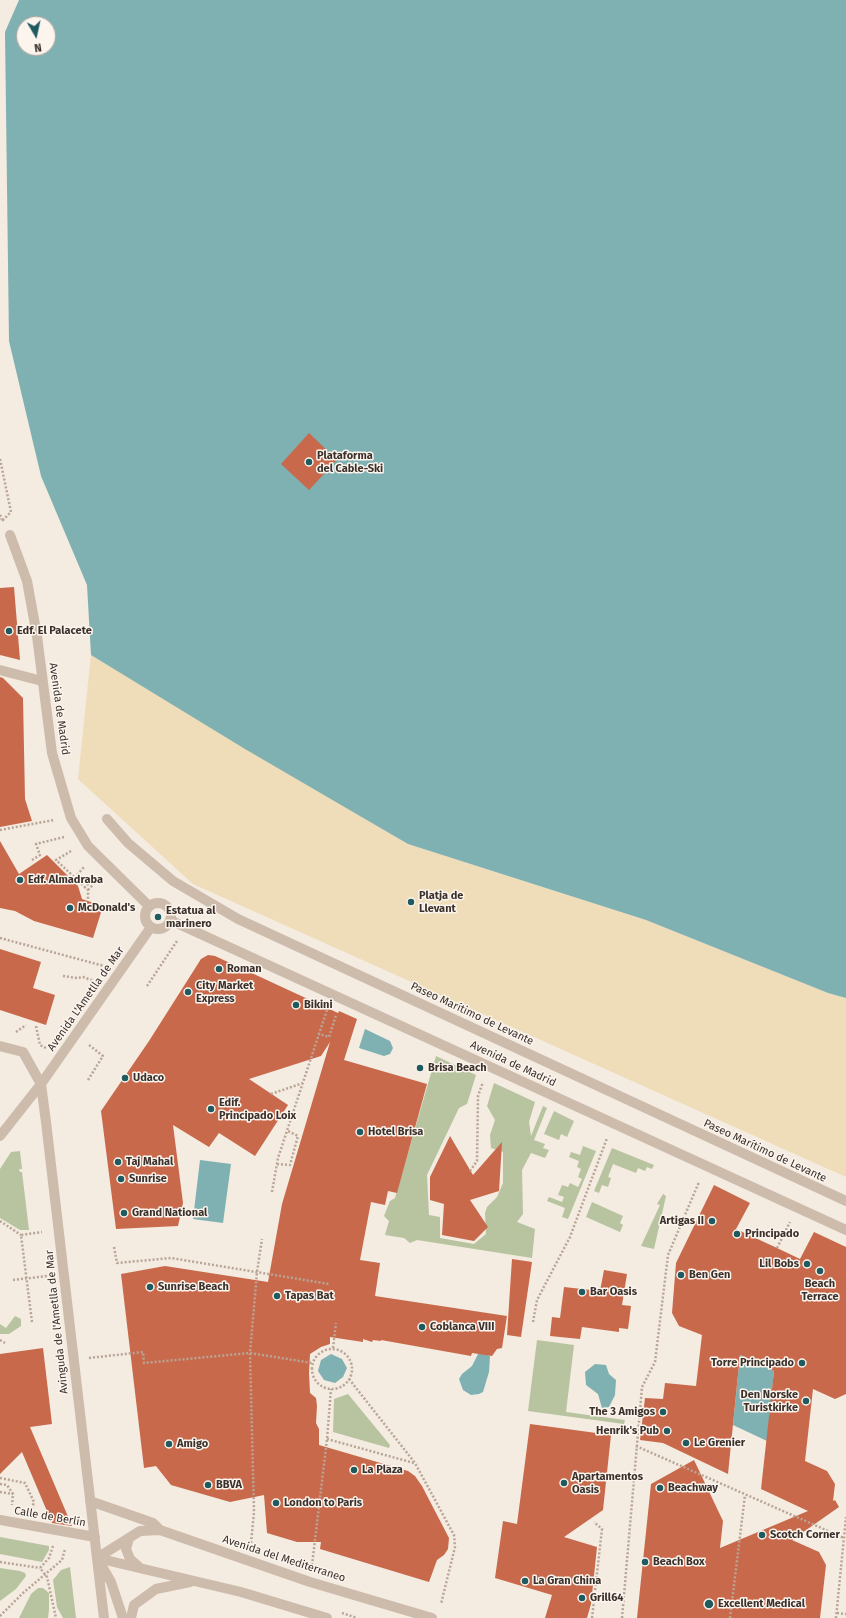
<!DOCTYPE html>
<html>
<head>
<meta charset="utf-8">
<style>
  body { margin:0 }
  #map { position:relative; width:846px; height:1618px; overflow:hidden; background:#f4ebe1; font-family:"Fira Sans",sans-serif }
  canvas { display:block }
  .north { position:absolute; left:16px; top:16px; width:40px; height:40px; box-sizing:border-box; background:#fbf5ee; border:1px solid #aea6a0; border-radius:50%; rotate:171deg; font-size:11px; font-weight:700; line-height:16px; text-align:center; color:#3b302b }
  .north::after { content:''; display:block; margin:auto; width:14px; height:18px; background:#1f5a5e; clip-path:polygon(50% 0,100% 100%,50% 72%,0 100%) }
</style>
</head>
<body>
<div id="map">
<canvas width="846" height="1618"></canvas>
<div class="north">N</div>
</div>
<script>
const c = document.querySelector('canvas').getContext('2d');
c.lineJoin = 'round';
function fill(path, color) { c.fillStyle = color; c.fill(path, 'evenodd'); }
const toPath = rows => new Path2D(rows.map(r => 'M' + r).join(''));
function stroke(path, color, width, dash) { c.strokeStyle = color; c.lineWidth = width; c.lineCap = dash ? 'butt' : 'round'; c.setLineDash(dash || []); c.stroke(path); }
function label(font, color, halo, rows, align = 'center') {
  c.font = font + ' "Fira Sans",sans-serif'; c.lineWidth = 3; c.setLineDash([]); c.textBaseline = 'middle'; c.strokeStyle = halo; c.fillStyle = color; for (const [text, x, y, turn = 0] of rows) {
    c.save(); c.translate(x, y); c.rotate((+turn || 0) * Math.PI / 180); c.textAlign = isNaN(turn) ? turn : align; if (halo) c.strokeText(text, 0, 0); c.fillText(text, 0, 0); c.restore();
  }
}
const green = toPath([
  [436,1056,476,1075,467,1104,459,1108,427,1175,429,1215,440,1217,440,1238,474,1244,486,1234,485,1213,487,1207,497,1197,503,1183,503,1152,491,1148,490,1135,495,1120,487,1106,494,1083,535,1102,529,1122,531,1136,543,1106,547,1108,534,1140,545,1144,543,1148,549,1150,545,1158,531,1153,522,1170,523,1214,517,1222,535,1229,532,1258,417,1240,410,1243,404,1238,385,1235,389,1221,384,1216,390,1201,395,1198],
  [554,1111,574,1121,567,1137,561,1134,559,1140,544,1134],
  [583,1146,596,1151,568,1219,562,1217,565,1208,547,1201,549,1197,562,1202,564,1197,558,1195,562,1185,568,1187,570,1183,578,1187,582,1179,578,1177,581,1169,577,1167,579,1161,569,1157,571,1152,580,1155],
  [612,1148,654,1165,652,1169,647,1167,645,1171,638,1168,636,1173,613,1164,608,1177,611,1178,608,1187,602,1185,599,1193,594,1191],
  [20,1151,22,1169,19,1169,20,1172,22,1172,29,1230,20,1230,0,1218,0,1169,11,1152],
  [663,1194,666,1196,654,1249,641,1246,660,1205,657,1204],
  [592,1202,623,1216,620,1223,623,1225,620,1232,586,1217],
  [15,1316,21,1319,21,1326,9,1334,0,1334,0,1324,6,1328],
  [537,1340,574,1345,566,1412,625,1420,624,1424,528,1411],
  [348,1394,390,1445,389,1448,333,1432,334,1399],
  [0,1537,49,1546,49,1550,42,1562,0,1554],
  [70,1567,76,1618,63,1618,57,1607,53,1580,61,1570],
  [0,1568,20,1571,25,1573,26,1576,16,1589,0,1601],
  [38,1588,43,1588,49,1593,49,1610,48,1618,19,1618,31,1594]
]);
const sand = toPath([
  [91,655,408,844,646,920,828,993,846,998,846,1177,193,884,78,779]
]);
const water = toPath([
  [19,0,846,0,846,998,828,993,646,920,408,844,245,749,91,655,87,585,41,476,9,341,5,32],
  [24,24,48,24,48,48,24,48],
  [365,1029,390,1041,393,1048,390,1054,384,1056,359,1048],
  [200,1160,231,1164,223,1223,193,1219],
  [479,1352,490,1356,489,1372,483,1392,479,1394,471,1395,463,1390,459,1379,462,1374,472,1366],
  [331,1354,342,1359,347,1368,343,1377,335,1383,324,1380,318,1371,321,1360],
  [740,1355,774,1371,767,1441,733,1425],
  [595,1364,606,1365,609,1374,616,1380,615,1395,609,1407,602,1408,598,1394,586,1385,585,1372]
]);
const building = toPath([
  [309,433,337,460,309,490,281,464],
  [14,587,20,660,0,655,0,588],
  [0,677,3,678,23,698,25,799,32,821,0,827],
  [0,841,19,874,47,855,78,886,82,899,103,906,93,938,34,921,15,911,0,908],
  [0,949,41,962,33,988,55,995,46,1025,0,1010],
  [208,955,215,956,338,1013,339,1011,357,1019,344,1060,427,1084,397,1193,388,1191,385,1205,371,1202,360,1260,380,1263,375,1296,507,1316,502,1348,497,1349,492,1356,472,1353,471,1356,381,1340,381,1341,373,1340,372,1342,363,1339,363,1342,330,1337,330,1344,321,1347,310,1354,309,1373,310,1393,316,1398,317,1406,316,1423,319,1429,319,1445,408,1471,415,1476,422,1486,449,1538,448,1549,444,1555,437,1560,429,1582,320,1549,321,1542,297,1542,267,1533,264,1495,230,1502,171,1485,156,1466,144,1468,121,1274,165,1266,268,1282,282,1204,330,1042,321,1056,249,1079,288,1105,255,1156,219,1133,209,1147,173,1125,183,1203,178,1226,116,1229,101,1111,149,1041,201,959],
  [450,1136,473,1175,502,1142,499,1191,470,1200,488,1227,474,1241,442,1235,444,1204,430,1200,430,1177],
  [714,1185,750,1203,736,1229,777,1248,800,1259,814,1232,846,1247,846,1394,835,1399,813,1389,805,1461,827,1471,835,1484,833,1501,835,1500,839,1507,792,1540,819,1552,826,1565,820,1618,637,1618,651,1484,694,1460,723,1521,720,1548,808,1511,761,1489,774,1371,740,1355,728,1474,663,1443,640,1440,645,1398,663,1399,665,1383,696,1386,702,1335,679,1326,672,1313,676,1263],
  [512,1259,532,1262,521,1337,507,1335],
  [604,1270,627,1274,622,1305,631,1306,628,1329,619,1328,619,1332,582,1327,580,1339,550,1336,552,1317,560,1318,564,1287,600,1291],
  [43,1348,52,1424,30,1427,72,1526,52,1523,22,1452,0,1474,0,1354],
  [530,1424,611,1435,603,1510,564,1537,597,1547,591,1604,587,1618,545,1618,552,1595,495,1578,503,1521,517,1524]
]);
const path = toPath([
  [0,459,11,512,3,520,0,519],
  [0,515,3,520],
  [0,830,54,820],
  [71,851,56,860,88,890,88,900],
  [32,860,40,855,36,844,64,837],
  [84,888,88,884,77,875,84,867],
  [88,890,98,879],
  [0,938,104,966],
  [63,976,77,978,83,977,94,981],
  [147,986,177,941],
  [327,1010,319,1034,329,1037,336,1015],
  [36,1026,40,1045,46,1048],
  [16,1032,26,1025],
  [88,1080,103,1056,89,1045],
  [271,1094,303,1083],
  [277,1164,290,1165,298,1136,288,1131],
  [470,1171,477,1161,478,1096,483,1082],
  [272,1192,278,1158,319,1034],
  [0,1221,21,1235],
  [114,1247,117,1263,171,1258,329,1284],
  [777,1248,790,1222],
  [13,1280,47,1276],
  [32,1322,21,1235,42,1232],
  [533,1322,537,1300,570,1237,607,1138],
  [0,1340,5,1343],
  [333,1348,336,1323],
  '312 1369a20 20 0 1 1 40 0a20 20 0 1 1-40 0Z',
  [89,1358,143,1352,144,1363,250,1353,312,1363],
  [349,1379,415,1463,454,1535,455,1547,441,1604],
  [327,1439,414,1463],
  [636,1446,844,1538],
  [0,1478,25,1483,34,1502,32,1509],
  [0,1484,7,1485,13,1494,12,1505],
  [0,1492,13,1494],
  [251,1543,254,1512,250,1353,257,1272,262,1239],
  [53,1546,49,1558,40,1568,47,1577,56,1618],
  [0,1562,40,1568],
  [312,1565,327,1439,331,1389],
  [342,1613,357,1618],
  [837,1613,846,1614],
  [0,1616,23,1593,62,1560,65,1549],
  [592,1618,602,1529,594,1522],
  [622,1618,642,1387,655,1362,668,1255,699,1182],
  [730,1618,745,1495],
  [836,1618,846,1517]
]);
const minor = toPath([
  [10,535,27,581,37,636,52,753,71,818,88,846,149,906],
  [0,670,42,681],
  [107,819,128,843,173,881,238,919,846,1201],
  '145 916a13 13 0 1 1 26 0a13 13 0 1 1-26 0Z',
  [170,920,846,1230],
  [0,1046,23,1052,41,1084,46,1122,104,1618],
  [0,1136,41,1084,151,927],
  [90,1501,153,1523,160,1530],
  [0,1520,95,1537],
  [129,1538,126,1549,130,1559,139,1567],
  [97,1558,140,1531,160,1530,310,1582,432,1618],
  [97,1558,241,1592,327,1618],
  [99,1561,111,1582,123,1618],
  [131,1618,134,1605,156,1589,190,1582]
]);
const markers = [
  [309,462,4,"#1f5a5e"],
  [9,631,4,"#1f5a5e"],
  [20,880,4,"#1f5a5e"],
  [411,902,4,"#1f5a5e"],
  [70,908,4,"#1f5a5e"],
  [158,917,4,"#1f5a5e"],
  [219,969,4,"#1f5a5e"],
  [188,992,4,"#1f5a5e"],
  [296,1005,4,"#1f5a5e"],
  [420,1068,4,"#1f5a5e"],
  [125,1078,4,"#1f5a5e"],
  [211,1109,4,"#1f5a5e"],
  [360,1132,4,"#1f5a5e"],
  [118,1162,4,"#1f5a5e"],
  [121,1179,4,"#1f5a5e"],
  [124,1213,4,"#1f5a5e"],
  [712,1221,4,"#1f5a5e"],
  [737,1234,4,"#1f5a5e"],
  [807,1264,4,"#1f5a5e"],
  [820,1271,4,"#1f5a5e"],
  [681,1275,4,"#1f5a5e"],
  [150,1287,4,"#1f5a5e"],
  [582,1292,4,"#1f5a5e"],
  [277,1296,4,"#1f5a5e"],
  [422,1327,4,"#1f5a5e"],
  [802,1363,4,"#1f5a5e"],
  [806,1401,4,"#1f5a5e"],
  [663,1412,4,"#1f5a5e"],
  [667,1431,4,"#1f5a5e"],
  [686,1443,4,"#1f5a5e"],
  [169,1444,4,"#1f5a5e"],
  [354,1470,4,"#1f5a5e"],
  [564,1483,4,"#1f5a5e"],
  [208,1485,4,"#1f5a5e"],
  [660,1488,4,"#1f5a5e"],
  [276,1503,4,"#1f5a5e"],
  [762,1535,4,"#1f5a5e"],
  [645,1562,4,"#1f5a5e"],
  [525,1581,4,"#1f5a5e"],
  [582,1598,4,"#1f5a5e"],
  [709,1604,5,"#1f5a5e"]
];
const poiNames = [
  ["Plataforma",317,456],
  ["del Cable-Ski",317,469],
  ["Edf. El Palacete",17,631],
  ["Edf. Almadraba",28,880],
  ["Platja de",419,896],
  ["Llevant",419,909],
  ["McDonald's",78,908],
  ["Estatua al",166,911],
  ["marinero",166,924],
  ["Roman",227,969],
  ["City Market",196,986],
  ["Express",196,999],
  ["Bikini",304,1005],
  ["Brisa Beach",428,1068],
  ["Udaco",133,1078],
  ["Edif.",219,1103],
  ["Principado Loix",219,1116],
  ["Hotel Brisa",368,1132],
  ["Taj Mahal",126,1162],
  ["Sunrise",129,1179],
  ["Grand National",132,1213],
  ["Artigas II",704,1221,"right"],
  ["Principado",745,1234],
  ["Lil Bobs",799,1264,"right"],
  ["Ben Gen",689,1275],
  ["Beach",820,1284,"center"],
  ["Terrace",820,1297,"center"],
  ["Sunrise Beach",158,1287],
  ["Bar Oasis",590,1292],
  ["Tapas Bat",285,1296],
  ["Coblanca VIII",430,1327],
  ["Torre Principado",794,1363,"right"],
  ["Den Norske",798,1395,"right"],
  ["Turistkirke",798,1408,"right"],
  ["The 3 Amigos",655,1412,"right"],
  ["Henrik's Pub",659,1431,"right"],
  ["Le Grenier",694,1443],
  ["Amigo",177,1444],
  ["La Plaza",362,1470],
  ["Apartamentos",572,1477],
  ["Oasis",572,1490],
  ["BBVA",216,1485],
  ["Beachway",668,1488],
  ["London to Paris",284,1503],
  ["Scotch Corner",770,1535],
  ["Beach Box",653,1562],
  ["La Gran China",533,1581],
  ["Grill64",590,1598],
  ["Excellent Medical",718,1604]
];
const streetNames = [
  ["Avenida de Madrid",59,709,82],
  ["Avenida L'Ametlla de Mar",86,999,-55],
  ["Paseo Marítimo de Levante",472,1014,25],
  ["Avenida de Madrid",513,1064,25],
  ["Paseo Marítimo de Levante",765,1151,25],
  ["Avinguda de l'Ametlla de Mar",57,1322,-96],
  ["Calle de Berlín",50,1517,10],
  ["Avenida del Mediterraneo",284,1559,18]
];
fill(green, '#b8c4a0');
fill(sand, '#efdcb8');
fill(water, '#7fb0b2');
fill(building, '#c8694b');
stroke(path, '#b9a596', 2.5, [2, 2]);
stroke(minor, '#cdbbac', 10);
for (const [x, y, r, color] of markers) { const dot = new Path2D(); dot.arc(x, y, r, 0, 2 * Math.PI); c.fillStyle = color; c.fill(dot); stroke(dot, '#fbf5ee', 1.5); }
label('bold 11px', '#3b302b', '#fbf5ee', poiNames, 'left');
label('11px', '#3b302b', '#fbf5ee', streetNames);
</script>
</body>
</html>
